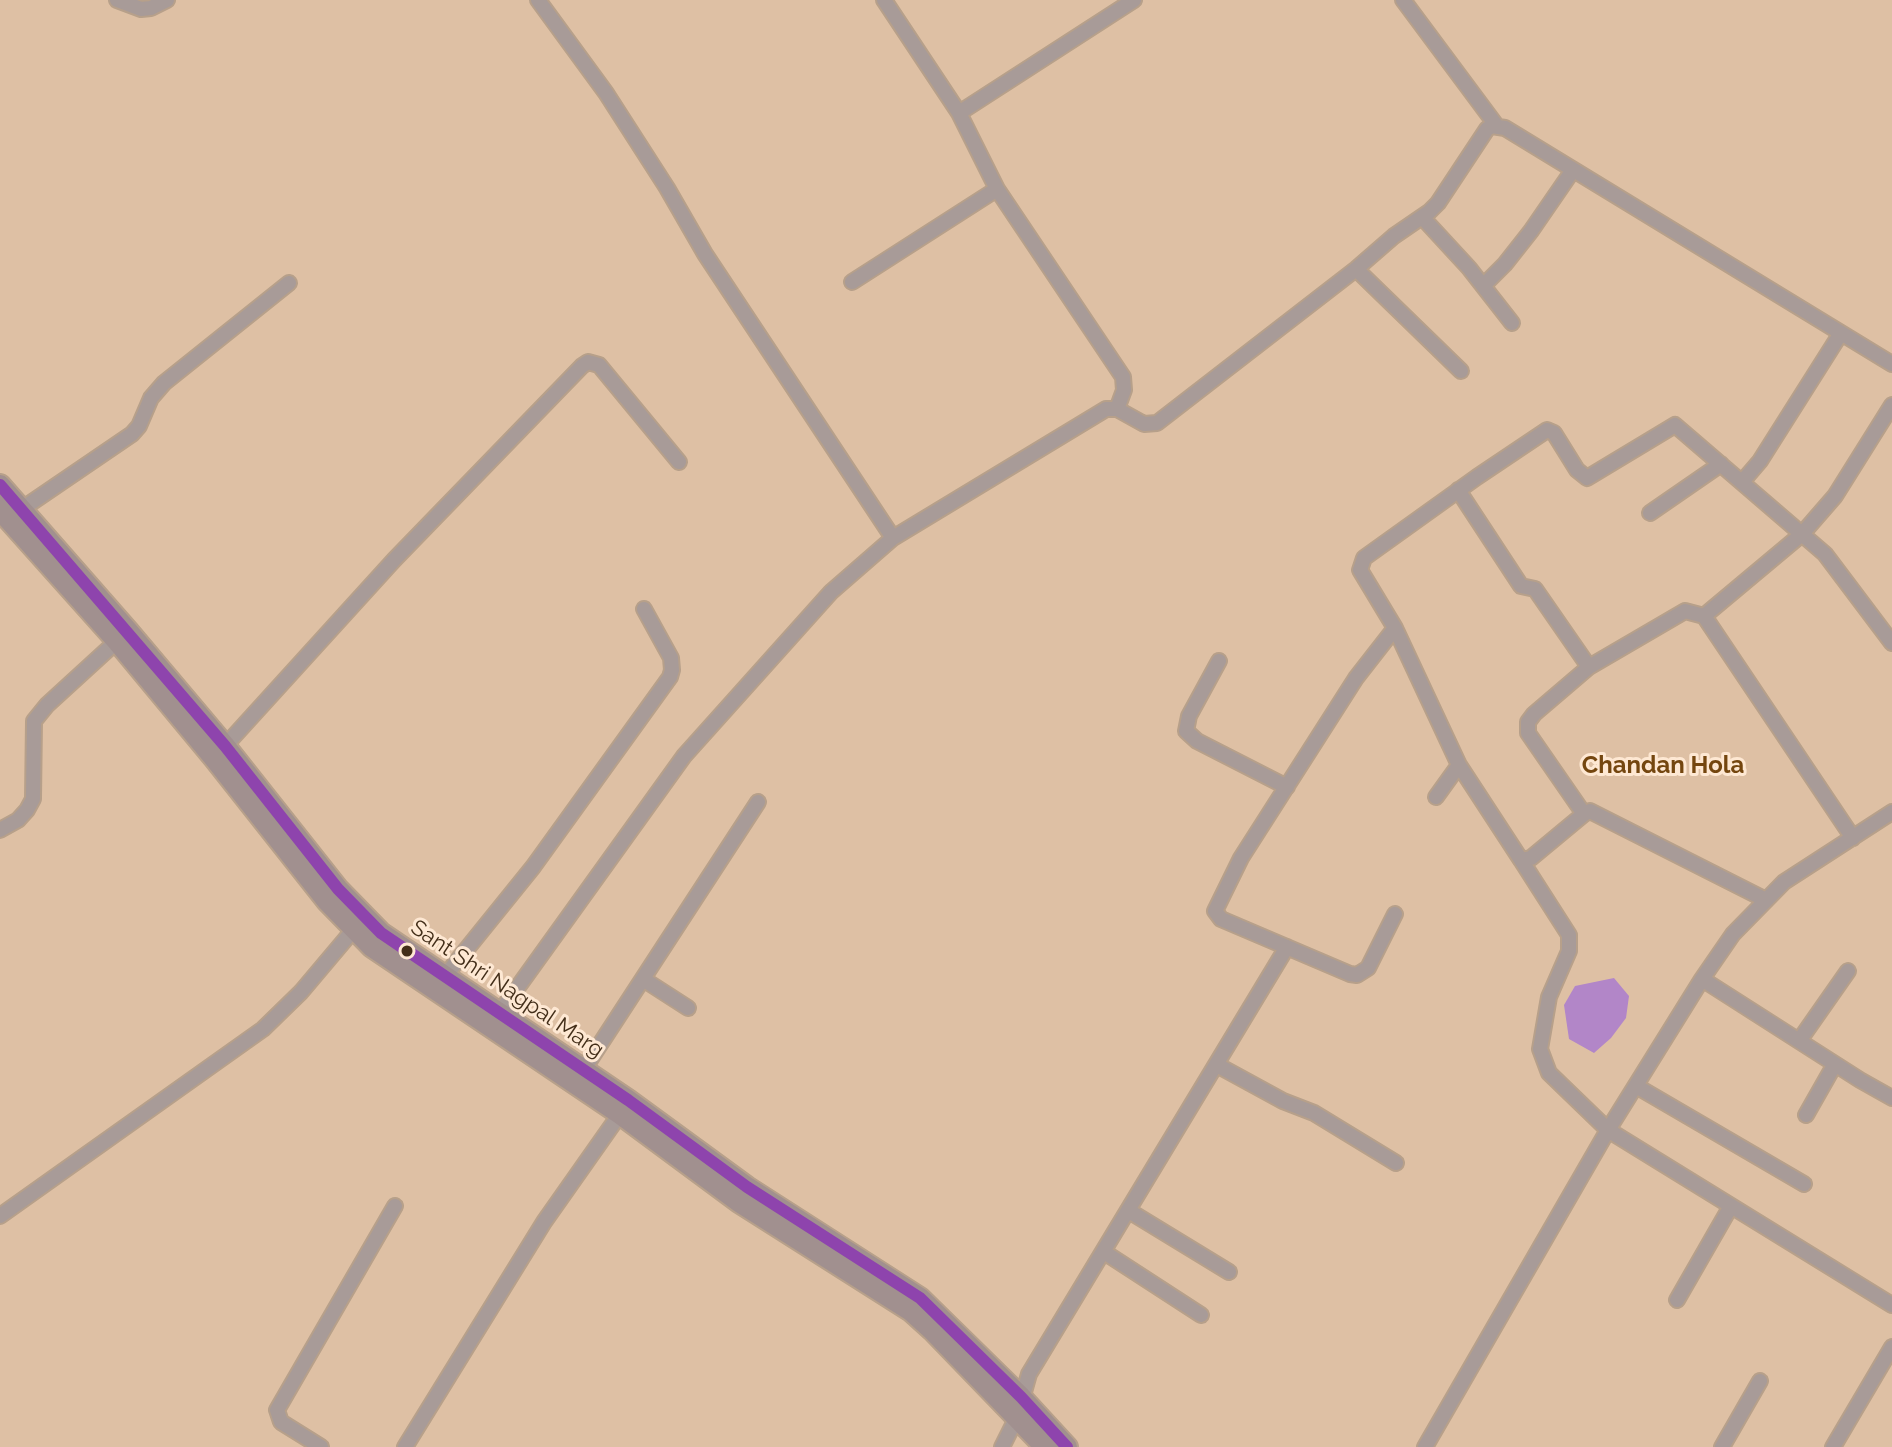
<!DOCTYPE html>
<html>
<head>
<meta charset="utf-8">
<style>
  body { margin:0 }
  canvas { display:block; background:#dec0a4 }
</style>
</head>
<body>
<canvas width="1892" height="1447"></canvas>
<script>
const c = document.querySelector('canvas').getContext('2d');
c.lineJoin = 'round';
function fill(path, color) { c.fillStyle = color; c.fill(path, 'evenodd'); }
const toPath = rows => new Path2D(rows.map(r => 'M' + r).join(''));
function stroke(path, color, width, dash) { c.strokeStyle = color; c.lineWidth = width; c.lineCap = dash ? 'butt' : 'round'; c.setLineDash(dash || []); c.stroke(path); }
function label(font, color, halo, rows, align = 'center') {
  c.font = font + ' Raleway,sans-serif'; c.lineWidth = 6; c.setLineDash([]); c.textBaseline = 'middle'; c.strokeStyle = halo; c.fillStyle = color; for (const [text, x, y, turn = 0] of rows) {
    c.save(); c.translate(x, y); c.rotate((+turn || 0) * Math.PI / 180); c.textAlign = isNaN(turn) ? turn : align; if (halo) c.strokeText(text, 0, 0); c.fillText(text, 0, 0); c.restore();
  }
}
const water = toPath([
  [1614,978,1629,996,1626,1018,1611,1038,1594,1053,1569,1039,1564,1005,1575,986]
]);
const minor = toPath([
  [117,0,141,9,151,8,167,0],
  [538,0,606,93,667,188,705,254,893,538],
  [884,0,959,113],
  [1403,0,1496,125],
  [1422,217,1469,268,1512,323],
  [1356,269,1461,371],
  [852,282,997,189],
  [1483,286,1505,264,1531,231,1573,170],
  [1117,409,1124,390,1123,377,997,189,959,113,1134,0],
  [1742,482,1760,461,1841,333],
  [1458,490,1521,586,1535,589,1589,667],
  [22,509,132,434,139,426,151,398,164,383,289,283],
  [1650,513,1721,464],
  [1704,616,1802,534,1835,496,1892,405],
  [1395,628,1360,570,1364,558,1477,477,1547,430,1554,433,1577,470,1587,478,1675,425,1825,554,1892,643],
  [1219,661,1189,716,1186,731,1197,741,1287,787],
  [225,746,394,560,582,366,588,362,599,365,679,462],
  [1436,797,1459,765],
  [1584,814,1528,733,1528,722,1534,714,1589,667,1685,611,1704,616,1853,838],
  [0,830,18,820,27,810,33,799,34,721,47,705,117,641],
  [1521,860,1569,935,1569,951,1549,997,1540,1049,1549,1073,1608,1130,1892,1305],
  [1395,914,1368,968,1357,975,1350,974,1221,919,1215,911,1241,858,1356,678,1395,628,1459,765,1521,860,1531,858,1584,814,1590,811,1766,900],
  [445,976,533,867,670,677,672,670,671,658,644,609],
  [643,979,688,1008],
  [1702,979,1860,1080,1892,1098],
  [500,1012,684,756,831,592,893,538,1106,409,1117,409,1144,424,1157,423,1356,269,1394,236,1429,212,1438,203,1487,129,1492,126,1505,128,1892,364],
  [1799,1041,1848,971],
  [1217,1065,1283,1101,1314,1113,1396,1163],
  [584,1069,758,802],
  [1636,1086,1804,1184],
  [1806,1115,1835,1064],
  [1129,1211,1229,1272],
  [0,1216,263,1029,301,992,360,922],
  [1104,1252,1201,1315],
  [1677,1300,1731,1206],
  [321,1447,281,1422,277,1410,395,1206],
  [405,1447,544,1222,620,1114],
  [1002,1447,1017,1417,1029,1374,1287,947],
  [1425,1447,1608,1130,1702,979,1733,934,1784,882,1892,812],
  [1722,1447,1760,1381],
  [1833,1447,1892,1347]
]);
const secondary = toPath([
  [0,485,128,631,225,746,338,889,381,933,628,1100,747,1187,920,1298,1021,1397,1067,1447],
  [0,510,117,641,214,758,327,901,372,947,620,1114,739,1202,911,1311,932,1330,1045,1447]
]);
const bus1 = toPath([
  [0,485,225,746,338,889,381,933,628,1100,747,1187,920,1298,1021,1397,1067,1447]
]);
const markers = [
  [407,951,7,"#432e19"]
];
const streetNames = [
  ["Sant Shri Nagpal Marg",507,989,34]
];
const neighbourhoodNames = [
  ["Chandan Hola",1663,766]
];
fill(water, '#b286c8');
stroke(minor, '#b7a08a', 18);
stroke(secondary, '#b7a08a', 24);
stroke(minor, '#a89b98', 14);
stroke(secondary, '#a1908f', 20);
stroke(bus1, '#8e44ad', 12);
for (const [x, y, r, color] of markers) { const dot = new Path2D(); dot.arc(x, y, r, 0, 2 * Math.PI); c.fillStyle = color; c.fill(dot); stroke(dot, '#fee8d3', 3); }
label('22px', '#432e19', '#fee8d3', streetNames);
label('bold 24px', '#74460f', '#fee8d3', neighbourhoodNames);
</script>
</body>
</html>
